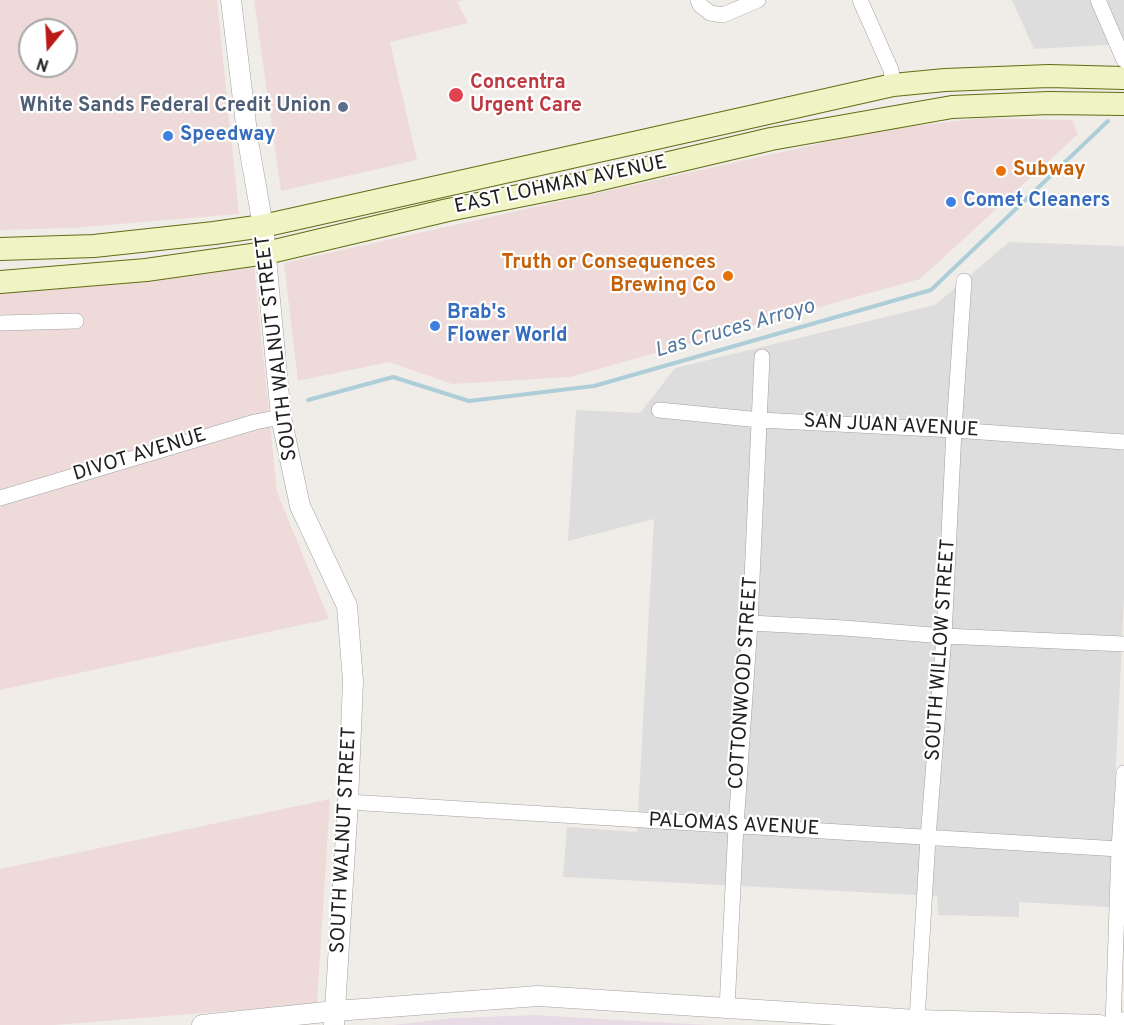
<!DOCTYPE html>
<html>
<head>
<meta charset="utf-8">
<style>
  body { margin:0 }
  #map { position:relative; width:1124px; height:1025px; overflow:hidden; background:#f0ede8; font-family:Overpass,sans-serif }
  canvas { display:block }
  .north { position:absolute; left:18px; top:18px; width:60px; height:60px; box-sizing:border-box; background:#fff; border:2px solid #a6a6a6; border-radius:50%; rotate:198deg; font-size:16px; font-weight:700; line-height:24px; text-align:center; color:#202020 }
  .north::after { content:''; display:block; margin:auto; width:21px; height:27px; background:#b91917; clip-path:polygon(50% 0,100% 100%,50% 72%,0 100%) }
</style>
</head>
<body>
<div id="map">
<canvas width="1124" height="1025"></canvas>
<div class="north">N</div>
</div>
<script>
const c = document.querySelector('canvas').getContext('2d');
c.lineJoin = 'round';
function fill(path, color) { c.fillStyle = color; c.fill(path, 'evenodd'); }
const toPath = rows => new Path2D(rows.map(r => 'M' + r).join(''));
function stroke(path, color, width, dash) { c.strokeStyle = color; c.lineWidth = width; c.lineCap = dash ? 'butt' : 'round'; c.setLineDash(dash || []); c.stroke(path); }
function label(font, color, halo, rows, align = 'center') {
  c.font = font + ' Overpass,sans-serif'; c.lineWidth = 4.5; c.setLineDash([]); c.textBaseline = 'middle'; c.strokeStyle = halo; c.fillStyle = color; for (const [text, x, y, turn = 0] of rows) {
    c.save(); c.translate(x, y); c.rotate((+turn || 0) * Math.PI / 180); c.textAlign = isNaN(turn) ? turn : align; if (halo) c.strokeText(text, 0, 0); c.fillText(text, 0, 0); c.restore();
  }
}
const residential = toPath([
  [1012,0,1124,0,1124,44,1034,49],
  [1009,242,1124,246,1124,599,1109,907,1019,902,1019,917,938,915,937,896,563,877,567,827,637,832,654,519,568,541,576,410,640,413,675,368,935,305]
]);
const commercial = toPath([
  [0,0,217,0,239,214,72,228,0,230],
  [30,30,66,30,66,66,30,66],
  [254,0,464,0,457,2,468,23,390,42,417,160,281,191],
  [983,118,1072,120,1078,134,920,279,570,377,452,384,389,362,298,381,284,263,880,130],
  [254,265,277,492,329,619,0,690,0,291],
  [330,799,317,1004,54,1025,0,1025,0,869]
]);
const industrial = toPath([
  [536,1015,600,1019,709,1025,392,1025,454,1018]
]);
const stream = toPath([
  [308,400,393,377,469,401,594,386,931,290,1108,121]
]);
const minor = toPath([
  [698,0,700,5,710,13,723,15,758,0],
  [860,0,891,70,893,85],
  [1098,0,1124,60],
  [0,323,76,321],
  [659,410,760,420,954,430,1124,442],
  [0,498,255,422,281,417],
  [750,623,844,628,944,636,1124,644],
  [348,802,1119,849],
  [727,1009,736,826,750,623,762,357],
  [917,1020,928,838,944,636,954,430,964,281],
  [1113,1025,1119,849,1124,773]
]);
const tertiary = toPath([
  [231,0,248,141,263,226,281,417,300,506,347,606,353,681,348,802,334,1025],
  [202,1025,335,1011,538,996,917,1020,1100,1025],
  [1114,1025,1124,1022]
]);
const secondary = toPath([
  [0,249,94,246,214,233,263,226,893,85,945,80,1049,76,1124,78],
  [0,282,146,270,266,253,448,210,584,183,771,139,952,107,1049,103,1124,104]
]);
const markers = [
  [456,95,8,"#e0444e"],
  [343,107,6,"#5c6f8a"],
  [168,136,6,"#3f7fe0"],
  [1001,171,6,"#e8710a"],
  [951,202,6,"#3f7fe0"],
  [728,276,6,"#e8710a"],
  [435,326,6,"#3f7fe0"]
];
const healthNames = [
  ["Concentra",470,84],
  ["Urgent Care",470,107]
];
const serviceNames = [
  ["White Sands Federal Credit Union",331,107]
];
const shopNames = [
  ["Speedway",180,136],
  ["Comet Cleaners",963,202],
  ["Brab's",447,314],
  ["Flower World",447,337]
];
const foodNames = [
  ["Subway",1013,171],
  ["Truth or Consequences",716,264,"right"],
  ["Brewing Co",716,287,"right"]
];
const streetNames = [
  ["EAST LOHMAN AVENUE",561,186,-12],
  ["SOUTH WALNUT STREET",278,348,-97],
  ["SAN JUAN AVENUE",891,427,3],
  ["DIVOT AVENUE",140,456,-17],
  ["SOUTH WILLOW STREET",942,650,-86],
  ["COTTONWOOD STREET",745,683,-86],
  ["PALOMAS AVENUE",734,826,3],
  ["SOUTH WALNUT STREET",345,840,-87]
];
const waterNames = [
  ["Las Cruces Arroyo",735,330,-16]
];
fill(residential, '#dedddd');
fill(commercial, '#eedad9');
fill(industrial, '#e8dbe5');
stroke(stream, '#adced8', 4);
stroke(minor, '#a1a1a1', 16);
stroke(tertiary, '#a1a1a1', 21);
stroke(secondary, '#626d12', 24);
stroke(minor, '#fff', 15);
stroke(tertiary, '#fff', 20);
stroke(secondary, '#f0f3c3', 22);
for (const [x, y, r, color] of markers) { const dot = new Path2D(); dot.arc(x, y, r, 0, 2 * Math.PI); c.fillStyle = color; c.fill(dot); stroke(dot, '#fff', 2); }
label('bold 20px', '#be3a42', '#fff', healthNames, 'left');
label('bold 20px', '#4e5e75', '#fff', serviceNames, 'right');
label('bold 20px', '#366cbe', '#fff', shopNames, 'left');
label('bold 20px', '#c56008', '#fff', foodNames, 'left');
label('20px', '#202020', '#fff', streetNames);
label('italic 21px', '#54789f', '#fff', waterNames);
</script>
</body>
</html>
